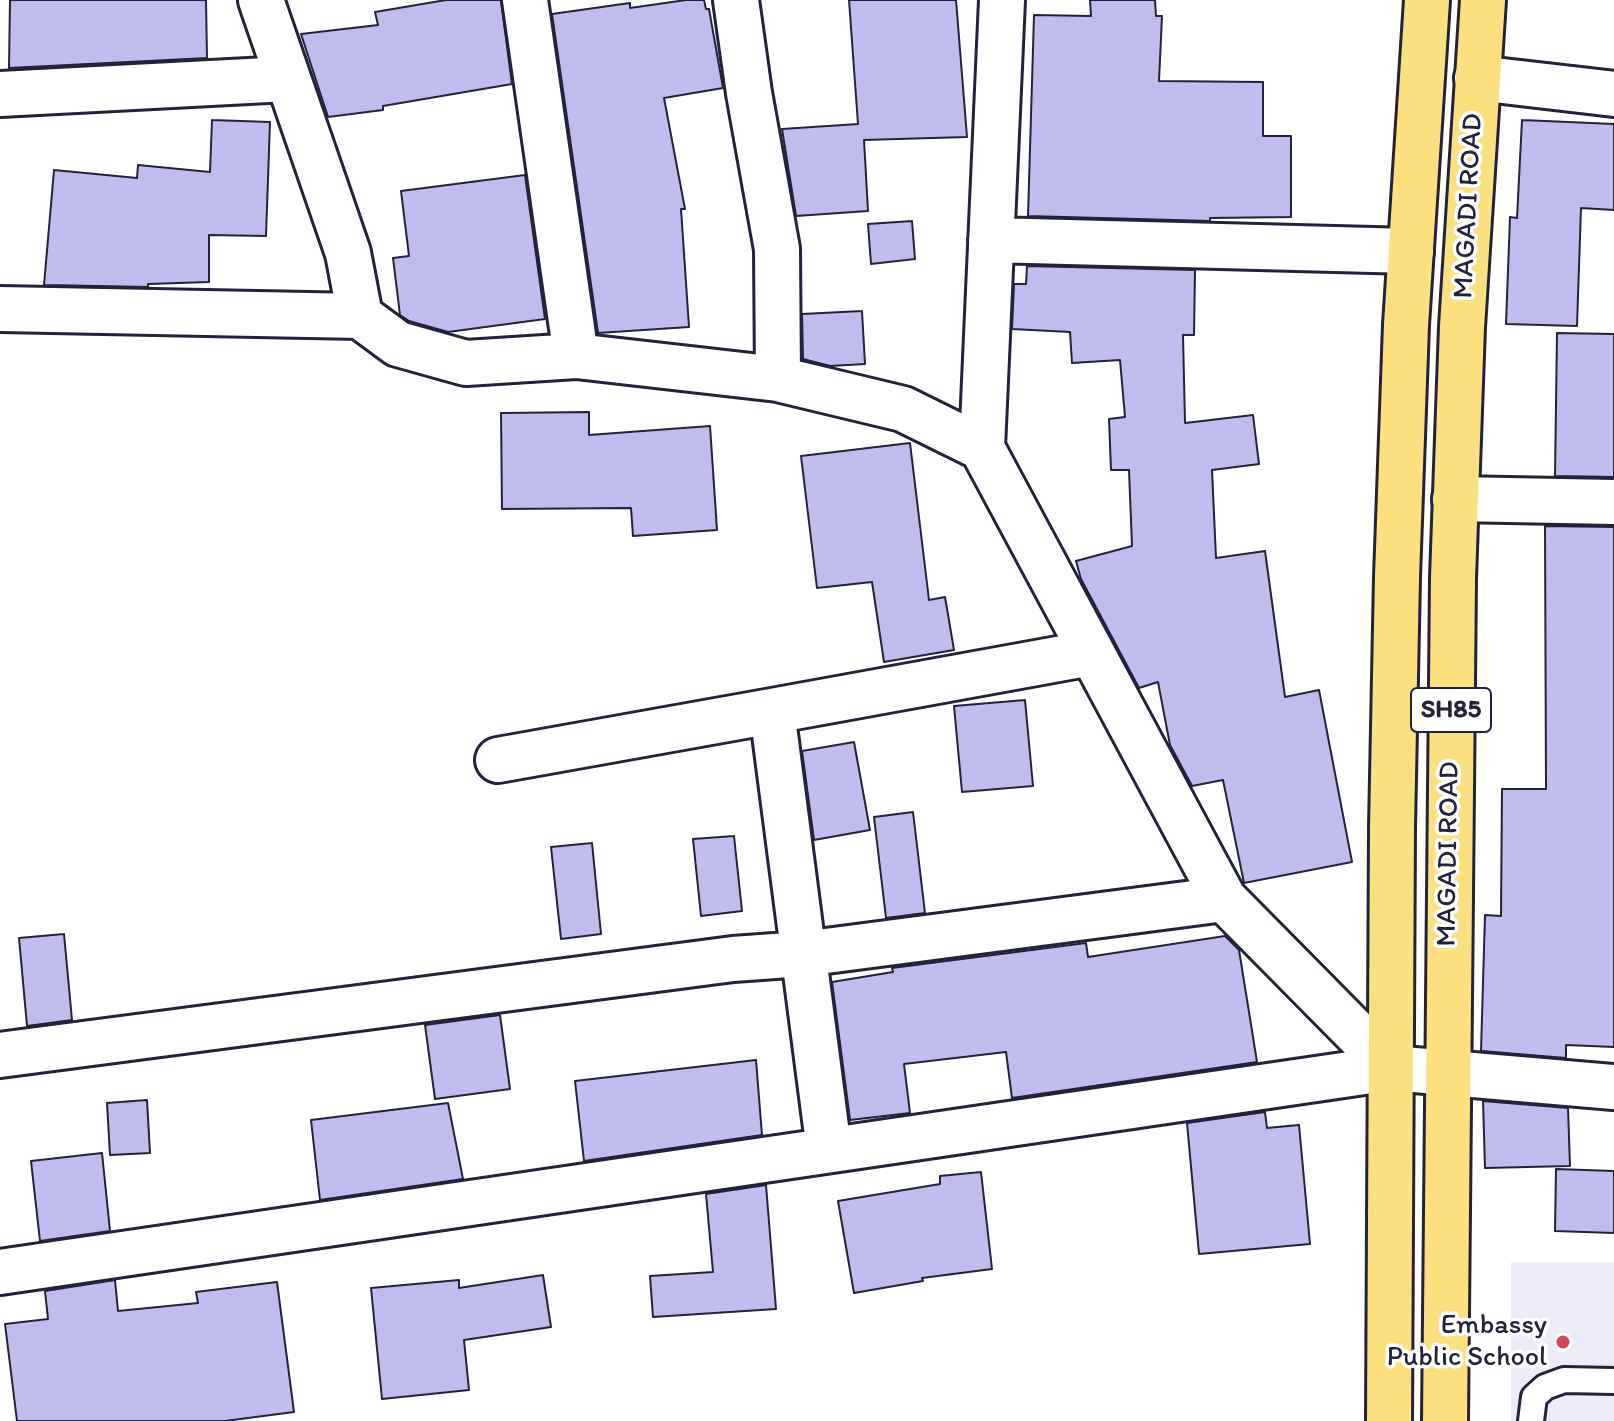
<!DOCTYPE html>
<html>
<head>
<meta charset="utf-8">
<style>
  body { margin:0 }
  canvas { display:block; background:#fff }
</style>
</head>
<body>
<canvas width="1614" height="1421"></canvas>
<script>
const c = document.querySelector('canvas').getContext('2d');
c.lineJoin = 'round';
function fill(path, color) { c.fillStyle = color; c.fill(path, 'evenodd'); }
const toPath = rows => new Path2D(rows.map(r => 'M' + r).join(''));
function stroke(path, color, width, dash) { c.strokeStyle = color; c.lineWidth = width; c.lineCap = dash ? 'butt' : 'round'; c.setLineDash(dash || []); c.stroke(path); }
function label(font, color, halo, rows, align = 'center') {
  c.font = font + ' Itim,sans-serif'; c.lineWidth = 7; c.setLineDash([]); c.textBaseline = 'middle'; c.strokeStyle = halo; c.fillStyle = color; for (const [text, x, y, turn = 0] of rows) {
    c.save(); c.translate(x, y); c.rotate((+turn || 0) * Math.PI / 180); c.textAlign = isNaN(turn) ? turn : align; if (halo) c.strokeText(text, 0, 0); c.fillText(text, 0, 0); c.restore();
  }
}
const built = toPath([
  [1511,1262,1614,1262,1614,1421,1511,1421]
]);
const building = toPath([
  [10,0,206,0,207,58,9,68,10,0],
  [446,0,501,0,512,84,383,106,383,110,328,117,301,34,378,25,375,12,446,0],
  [686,0,704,0,706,9,709,9,723,88,664,98,685,209,681,209,689,327,598,333,552,14,630,3,630,8,686,0],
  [849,0,956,0,967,137,864,140,868,211,796,216,782,129,858,124,849,0],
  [1090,0,1155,0,1156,16,1162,16,1159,81,1263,82,1263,136,1291,136,1291,217,1210,218,1210,221,1028,216,1034,15,1091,16,1090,0],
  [212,120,270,122,266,236,209,235,209,282,148,284,148,287,44,285,54,170,137,178,138,165,210,172,212,120],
  [1522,120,1614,124,1614,210,1581,208,1577,326,1506,324,1510,217,1517,218,1522,120],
  [525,175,545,319,448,332,409,321,400,315,393,258,409,256,401,191,525,175],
  [912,221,915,259,871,264,868,224,912,221],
  [1027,266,1195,270,1194,335,1183,335,1185,423,1253,415,1259,464,1212,470,1216,558,1265,551,1285,697,1319,690,1352,862,1244,883,1223,780,1192,786,1170,745,1158,682,1139,688,1081,579,1076,561,1132,546,1129,470,1111,470,1109,419,1125,417,1120,360,1072,363,1070,332,1012,329,1014,284,1026,284,1027,266],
  [862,311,865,364,830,366,803,359,802,314,862,311],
  [1557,333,1614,334,1614,477,1555,476,1557,333],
  [589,412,589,435,710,426,717,530,633,536,631,508,502,509,501,413,589,412],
  [910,443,929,600,945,597,954,650,884,662,872,582,817,588,801,456,910,443],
  [1545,526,1614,527,1614,1047,1566,1045,1566,1058,1481,1051,1485,915,1501,916,1502,789,1546,789,1545,526],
  [1025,700,1033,786,962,792,954,706,1025,700],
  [854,742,870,830,814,840,802,751,854,742],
  [913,812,925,913,886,918,874,817,913,812],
  [734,836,742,911,701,916,693,839,734,836],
  [592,843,601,934,561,939,551,847,592,843],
  [64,934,72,1020,27,1026,19,938,64,934],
  [1225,936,1239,950,1257,1062,1012,1098,1006,1052,904,1064,910,1113,850,1120,832,982,893,972,892,968,1086,943,1088,957,1225,936],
  [500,1015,510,1089,435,1099,425,1025,500,1015],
  [756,1060,762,1135,584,1161,575,1081,756,1060],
  [147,1100,150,1153,110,1155,107,1103,147,1100],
  [1483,1101,1568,1108,1570,1166,1485,1168,1483,1101],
  [448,1103,463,1179,320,1200,311,1120,448,1103],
  [1265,1112,1267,1128,1299,1125,1310,1244,1199,1254,1187,1123,1265,1112],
  [102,1153,110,1231,40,1241,31,1161,102,1153],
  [1556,1169,1614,1171,1614,1233,1555,1231,1556,1169],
  [981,1172,992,1269,922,1278,923,1281,854,1293,838,1201,940,1184,940,1176,981,1172],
  [766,1185,776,1309,653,1317,650,1276,713,1272,706,1194,766,1185],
  [543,1275,551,1327,464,1340,469,1390,382,1399,371,1288,459,1280,459,1288,543,1275],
  [115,1280,118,1311,198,1303,196,1292,277,1282,294,1412,225,1421,17,1421,5,1324,48,1319,45,1291,115,1280]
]);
const lane = toPath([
  [1531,1421,1534,1397,1545,1387,1564,1380,1614,1381]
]);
const street = toPath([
  [261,0,348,253,360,316,398,344,466,363,576,356,778,379,903,409,982,448,1224,899,1391,1068],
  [525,0,576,356],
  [736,0,749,93,777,249,778,379],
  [1477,78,1614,94],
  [0,94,287,79],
  [991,240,1411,251],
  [0,309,360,316],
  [982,448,1002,0],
  [1455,499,1614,502],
  [498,760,772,711],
  [0,1055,733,959,803,954,1224,899],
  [829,1150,772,711,1091,653],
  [0,1272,1391,1068,1614,1087]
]);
const primary = toPath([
  [1389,1421,1392,828,1397,577,1406,325,1427,0],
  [1445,1421,1453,578,1462,327,1483,0]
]);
const markers = [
  [1563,1342,8,"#d1495b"]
];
const shields = [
  [1451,710,80]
];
const shieldNames = [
  ["SH85",1451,710]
];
const streetNames = [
  ["MAGADI ROAD",1469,206,-87],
  ["MAGADI ROAD",1449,854,-89]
];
const poiNames = [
  ["Embassy",1547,1326],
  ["Public School",1547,1358]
];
fill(built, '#ecebfa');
fill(building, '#c0bcee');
stroke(building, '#22223b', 2);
stroke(lane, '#22223b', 30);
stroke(street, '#22223b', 50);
stroke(primary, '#22223b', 50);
stroke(lane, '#fff', 24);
stroke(street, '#fff', 44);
stroke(primary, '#fce080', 44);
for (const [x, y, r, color] of markers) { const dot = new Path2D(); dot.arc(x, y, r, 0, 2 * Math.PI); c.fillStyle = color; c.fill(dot); stroke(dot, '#fff', 3); }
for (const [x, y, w] of shields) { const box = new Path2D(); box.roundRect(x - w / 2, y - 22, w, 44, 6); c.fillStyle = '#fff'; c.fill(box); stroke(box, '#22223b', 2); }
label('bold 26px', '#22223b', null, shieldNames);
label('28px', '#22223b', '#fff', streetNames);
label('28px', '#22223b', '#fff', poiNames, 'right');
</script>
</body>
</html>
